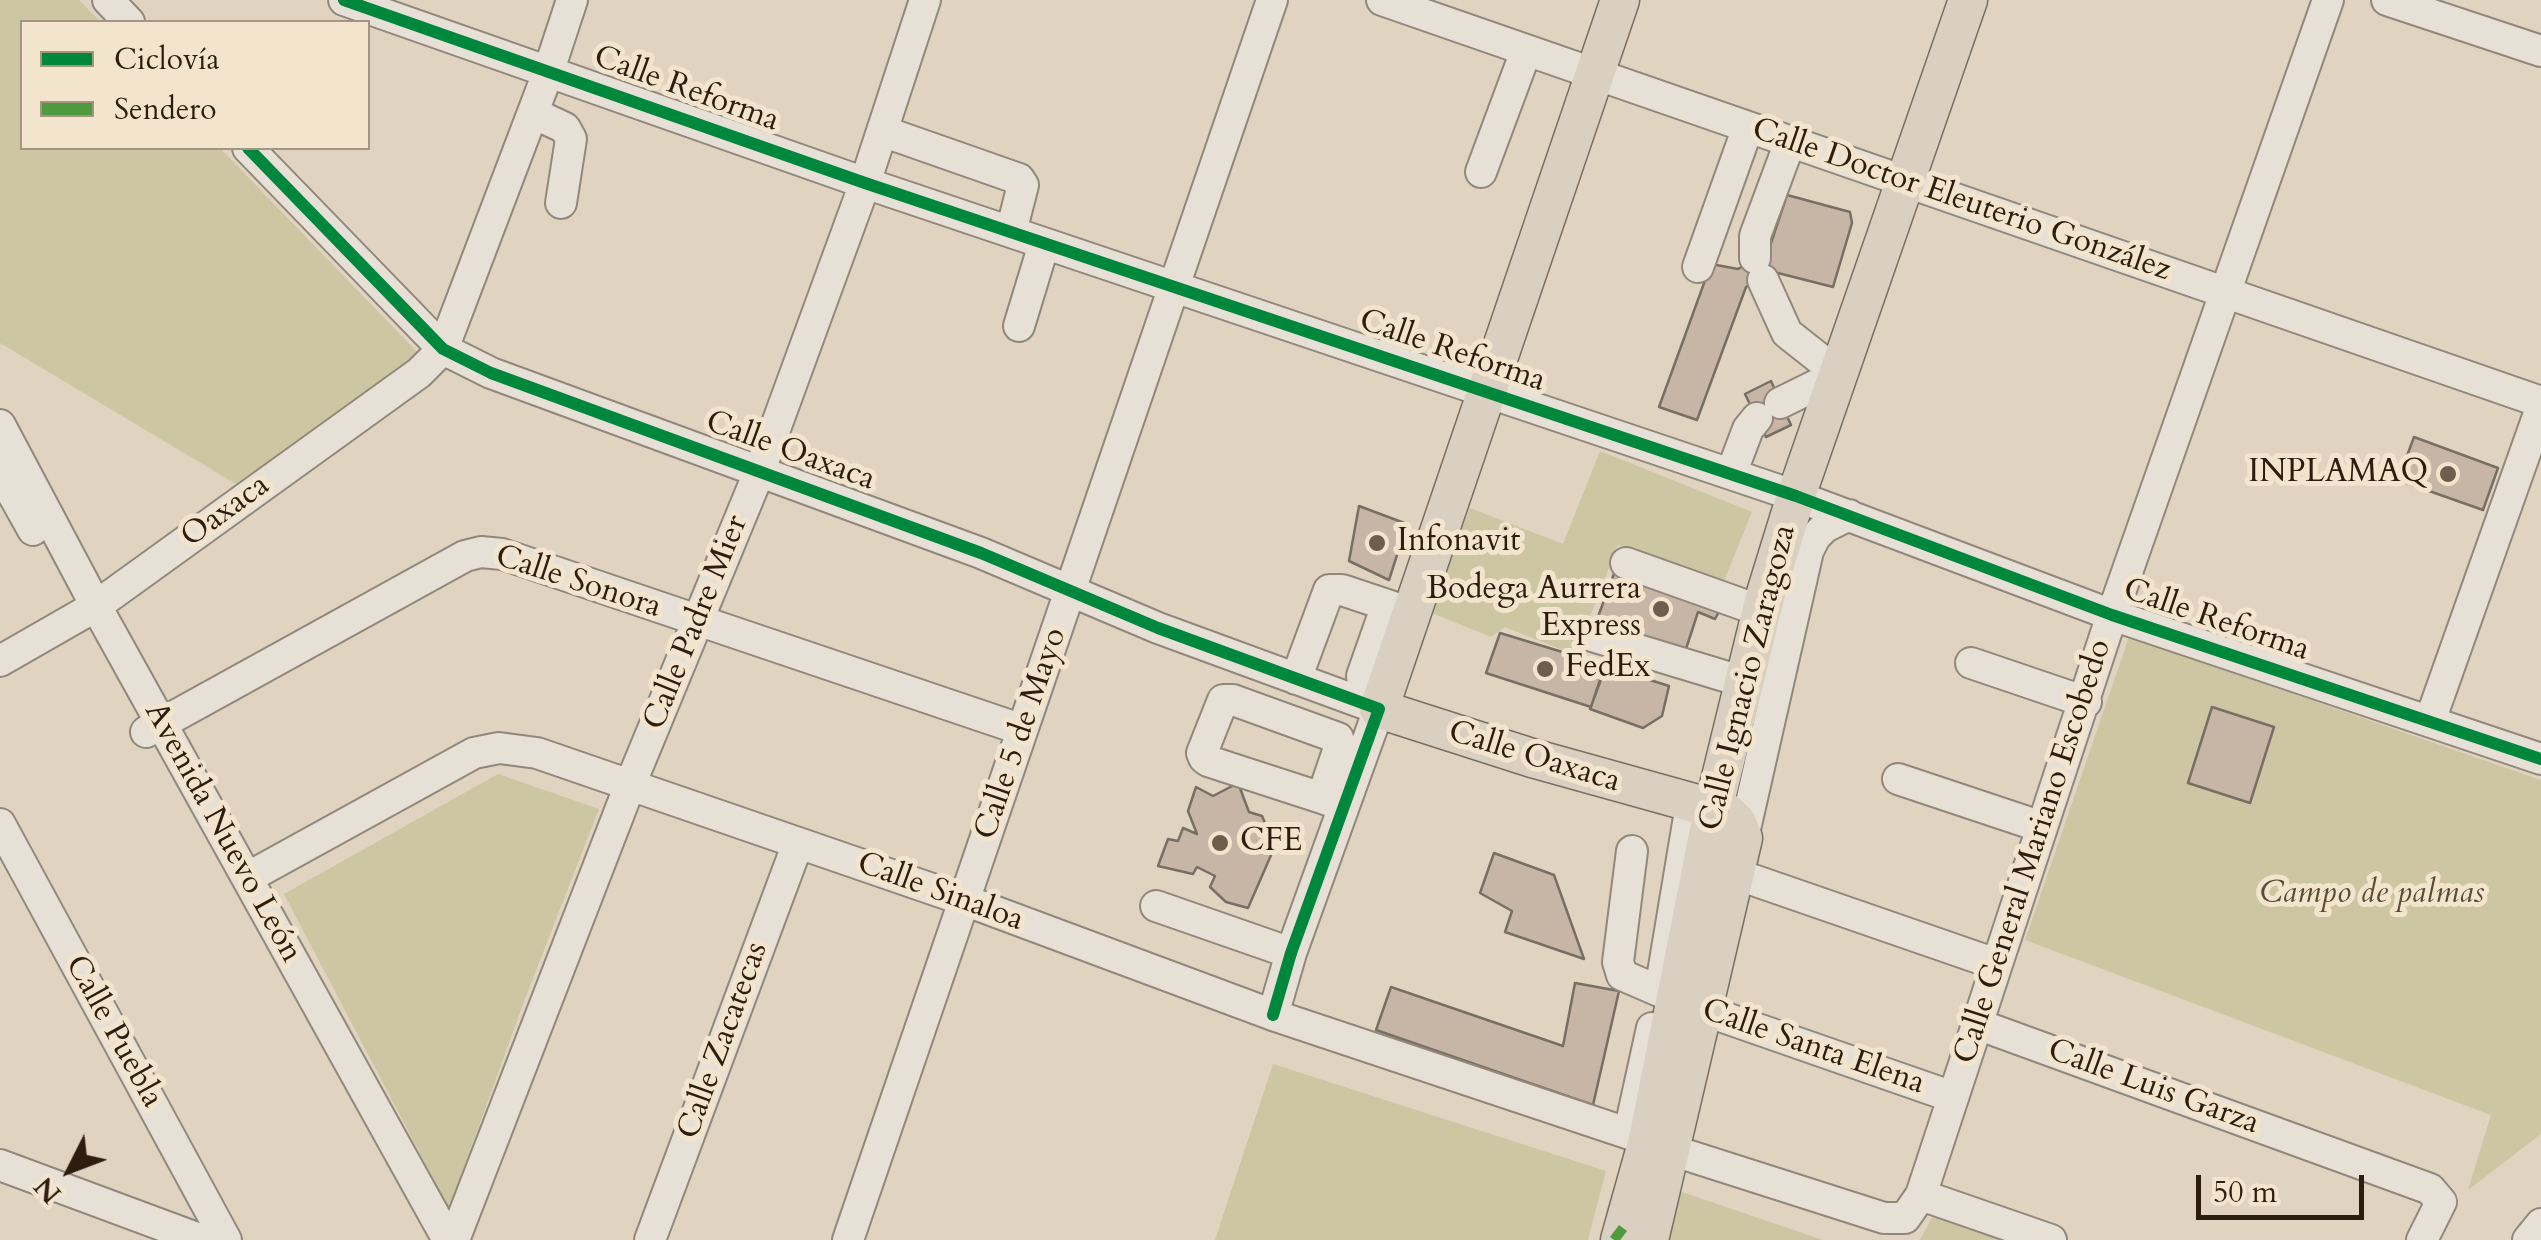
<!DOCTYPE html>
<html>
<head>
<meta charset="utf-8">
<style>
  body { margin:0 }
  #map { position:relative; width:2541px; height:1240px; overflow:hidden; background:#e0d3c0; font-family:Cardo,serif }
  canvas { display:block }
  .legend { position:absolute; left:20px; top:20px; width:350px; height:130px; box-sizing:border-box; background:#f3e4ce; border:2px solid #a49481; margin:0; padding:12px 18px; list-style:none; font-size:30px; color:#2d1d0e }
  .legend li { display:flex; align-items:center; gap:20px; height:50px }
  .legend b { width:50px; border:2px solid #a49481 }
  .north { position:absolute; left:20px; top:1120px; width:100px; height:100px; -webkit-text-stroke:8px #f3e4ce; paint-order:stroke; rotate:228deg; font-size:28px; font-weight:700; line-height:40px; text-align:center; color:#2d1d0e }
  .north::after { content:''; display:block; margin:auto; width:35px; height:45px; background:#2d1d0e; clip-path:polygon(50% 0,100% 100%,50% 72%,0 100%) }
  .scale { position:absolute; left:2196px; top:1175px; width:168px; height:45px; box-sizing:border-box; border:5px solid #2d1d0e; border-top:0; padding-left:12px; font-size:30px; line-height:35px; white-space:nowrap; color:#2d1d0e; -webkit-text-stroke:8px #f3e4ce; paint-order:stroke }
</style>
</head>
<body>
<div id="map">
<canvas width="2541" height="1240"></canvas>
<ul class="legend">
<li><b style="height:12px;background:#00873e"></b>Ciclovía</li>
<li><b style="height:12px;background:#4f9a3c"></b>Sendero</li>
</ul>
<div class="north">N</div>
<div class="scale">50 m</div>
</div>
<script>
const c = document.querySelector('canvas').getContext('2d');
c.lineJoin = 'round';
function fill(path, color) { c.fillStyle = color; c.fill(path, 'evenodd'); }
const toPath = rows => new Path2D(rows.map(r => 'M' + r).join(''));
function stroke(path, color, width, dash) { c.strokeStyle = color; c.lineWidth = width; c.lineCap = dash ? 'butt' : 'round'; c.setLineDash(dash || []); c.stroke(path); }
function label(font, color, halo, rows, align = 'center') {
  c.font = font + ' Cardo,serif'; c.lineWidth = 10; c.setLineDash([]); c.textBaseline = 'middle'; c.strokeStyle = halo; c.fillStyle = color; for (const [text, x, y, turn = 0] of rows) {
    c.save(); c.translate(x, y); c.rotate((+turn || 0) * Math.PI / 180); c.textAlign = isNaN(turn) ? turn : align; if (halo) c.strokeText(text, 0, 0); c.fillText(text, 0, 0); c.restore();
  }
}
const green = toPath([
  [0,0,79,0,101,22,22,22,22,148,220,148,419,354,253,477,236,484,0,343],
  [1600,451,1752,512,1722,586,1618,545,1575,655,1505,627,1491,637,1429,612,1470,508,1563,544],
  [2129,637,2541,780,2541,1134,2468,1190,2491,1115,2025,940],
  [498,774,599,809,523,1004,449,1209,284,894],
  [1273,1064,1606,1171,1588,1240,1215,1240],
  [1679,1191,1823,1240,1669,1240],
  [1937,1208,2024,1240,1920,1240]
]);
const building = toPath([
  [1787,195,1850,212,1852,223,1833,287,1774,272,1746,287,1697,420,1659,407,1711,264,1738,269,1768,252,1787,195],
  [1771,381,1791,425,1766,437,1745,394,1771,381],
  [2414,437,2498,468,2483,510,2398,480,2414,437],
  [1359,506,1407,524,1389,580,1349,561,1359,506],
  [1615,571,1722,606,1715,619,1698,612,1685,652,1596,622,1615,571],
  [1500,633,1605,665,1591,707,1486,673,1500,633],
  [1606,666,1669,686,1662,716,1643,728,1590,709,1606,666],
  [2212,707,2274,727,2250,803,2188,783,2212,707],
  [1238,783,1249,812,1262,816,1275,846,1248,908,1226,902,1210,887,1215,876,1197,867,1193,874,1158,866,1168,839,1178,841,1183,828,1197,834,1188,811,1196,787,1213,796,1238,783],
  [1494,853,1554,875,1584,959,1505,932,1512,911,1480,893,1494,853],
  [1575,983,1619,991,1593,1105,1376,1030,1391,987,1563,1046,1575,983]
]);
const minor = toPath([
  [108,0,129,22],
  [344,0,865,183,1796,496,2112,615,2541,759],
  [1382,0,2541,402],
  [2387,0,2541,51],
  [533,113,565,128,571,139,561,203],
  [882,131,1019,179,1023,185,1011,232],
  [248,148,443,349,491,373,981,553,1158,628,1379,709],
  [1481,172,1526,51],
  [1755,258,1755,236,1790,142],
  [1698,267,1748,127],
  [1763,280,1787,333,1839,374],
  [1019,326,1044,244],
  [1780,403,1839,374],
  [0,425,96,606,448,1240],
  [0,471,33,530],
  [1731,474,1748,429,1757,418],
  [1626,563,1761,611],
  [1592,636,1744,682],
  [0,661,96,606,419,373,443,349,549,70,572,0],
  [1971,663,2086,702],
  [1296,679,1329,590,1342,590,1411,613],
  [1379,709,1364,691,1362,676,1387,605],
  [2430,721,2541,408],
  [146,732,465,556,481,552,502,554,1020,729],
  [1898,779,2042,827],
  [1322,798,1340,745,1338,738,1233,700,1223,700,1202,753,1204,758,1208,761,1322,798,1344,806],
  [0,824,226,1240],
  [1743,838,1808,551,1815,537,1825,527,1849,515],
  [1632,851,1618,962,1622,975,1703,1010,1953,1097],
  [1733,873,1996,964],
  [247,878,474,753,499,748,537,753,964,900,1273,1015,1648,1140],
  [1156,906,1291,953],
  [1663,973,1691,805],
  [1273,1015,1291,953,1379,709],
  [1977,1024,2430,1189,2441,1202,2422,1240],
  [1629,1133,1652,1028],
  [1671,1150,1884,1218,1905,1218,1921,1195,2051,1240],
  [0,1165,202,1240],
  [1921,1195,2112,615,2328,0],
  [454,1240,630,785,760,470,865,183,925,0],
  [650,1240,798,843],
  [848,1240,1272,0],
  [2528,1240,2541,1224]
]);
const major = toPath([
  [1620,0,1379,709,1532,758,1726,812,1737,823,1743,838,1649,1240],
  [1620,1240,1648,1140,1713,810,1766,593,1796,496,1968,0]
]);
const quiet = toPath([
  [1614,1240,1623,1228]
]);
const cycleway = toPath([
  [344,0,865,183,1796,496,2112,615,2541,759],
  [248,148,443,349,491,373,981,553,1158,628,1379,709,1291,953,1273,1015]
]);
const markers = [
  [2448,474,10,"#6c5d4c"],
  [1377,543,10,"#6c5d4c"],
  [1661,609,10,"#6c5d4c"],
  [1545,669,10,"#6c5d4c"],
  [1220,843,10,"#6c5d4c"]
];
const streetNames = [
  ["Calle Reforma",686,90,20],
  ["Calle Doctor Eleuterio González",1961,201,19],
  ["Calle Reforma",1452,352,19],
  ["Calle Oaxaca",790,452,20],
  ["Oaxaca",226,512,-36],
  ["Calle Sonora",578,583,18],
  ["Calle Reforma",2216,621,19],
  ["Calle Padre Mier",697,623,-68],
  ["Calle Ignacio Zaragoza",1749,678,-76],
  ["Calle 5 de Mayo",1022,734,-71],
  ["Calle Oaxaca",1534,758,17],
  ["Avenida Nuevo León",222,833,61],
  ["Calle General Mariano Escobedo",2034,852,-72],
  ["Calle Sinaloa",940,893,20],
  ["Calle Puebla",113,1032,61],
  ["Calle Zacatecas",724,1041,-70],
  ["Calle Santa Elena",1813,1048,19],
  ["Calle Luis Garza",2153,1088,20]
];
const poiNames = [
  ["INPLAMAQ",2428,474,"right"],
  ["Infonavit",1397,543],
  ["Bodega Aurrera",1641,591,"right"],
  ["Express",1641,628,"right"],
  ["FedEx",1565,669],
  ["CFE",1240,843]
];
const parkNames = [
  ["Campo de palmas",2372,895]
];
fill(green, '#ccc7a2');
fill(building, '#c7b6a6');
stroke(building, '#786f64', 2.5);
stroke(minor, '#91887b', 34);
stroke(major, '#786f64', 41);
stroke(minor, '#e6e0d6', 30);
stroke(major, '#dad0c1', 38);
stroke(quiet, '#4f9a3c', 10, [20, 10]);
stroke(cycleway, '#00873e', 12);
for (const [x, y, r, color] of markers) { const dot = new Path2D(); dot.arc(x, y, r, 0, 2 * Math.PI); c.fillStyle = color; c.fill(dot); stroke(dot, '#f3e4ce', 4); }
label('32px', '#2d1d0e', '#f3e4ce', streetNames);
label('32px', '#2d1d0e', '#f3e4ce', poiNames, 'left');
label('italic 32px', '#584d33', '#f3e4ce', parkNames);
</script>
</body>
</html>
